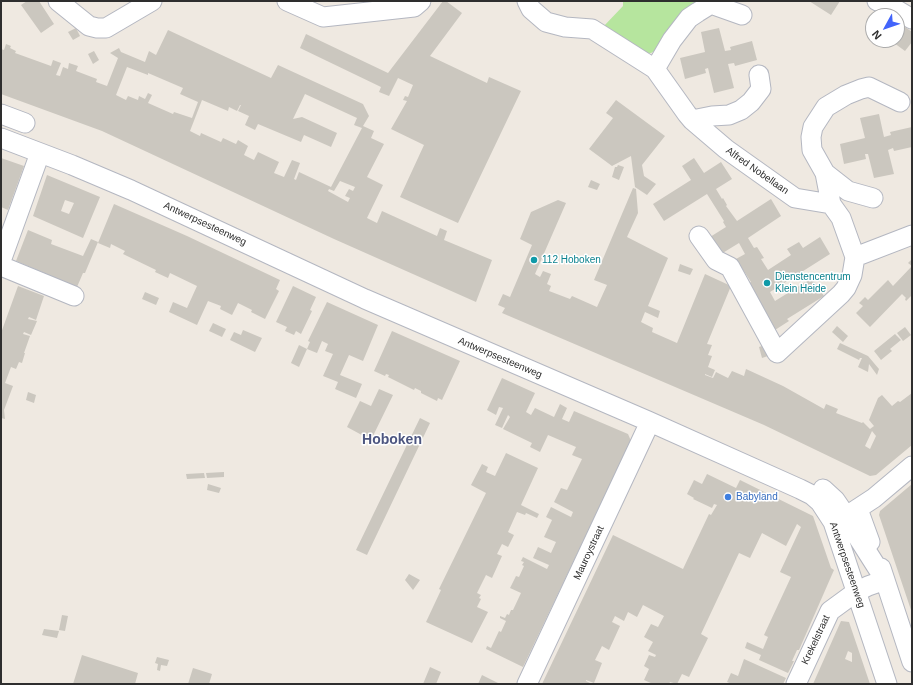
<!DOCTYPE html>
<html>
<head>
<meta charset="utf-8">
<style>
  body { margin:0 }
  #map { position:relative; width:913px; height:685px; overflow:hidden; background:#efe9e1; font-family:Arial,sans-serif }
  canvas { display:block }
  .frame { position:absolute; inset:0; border:2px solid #2e2e2e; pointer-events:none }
  .north { position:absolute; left:865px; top:8px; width:40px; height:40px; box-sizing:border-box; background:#fff; border:1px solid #ababab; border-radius:50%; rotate:230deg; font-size:11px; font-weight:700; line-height:16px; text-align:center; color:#2e2e2e }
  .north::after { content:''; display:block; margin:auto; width:14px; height:18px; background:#4264fb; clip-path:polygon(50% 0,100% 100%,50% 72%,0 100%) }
</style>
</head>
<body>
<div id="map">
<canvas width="913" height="685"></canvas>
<div class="frame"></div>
<div class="north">N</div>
</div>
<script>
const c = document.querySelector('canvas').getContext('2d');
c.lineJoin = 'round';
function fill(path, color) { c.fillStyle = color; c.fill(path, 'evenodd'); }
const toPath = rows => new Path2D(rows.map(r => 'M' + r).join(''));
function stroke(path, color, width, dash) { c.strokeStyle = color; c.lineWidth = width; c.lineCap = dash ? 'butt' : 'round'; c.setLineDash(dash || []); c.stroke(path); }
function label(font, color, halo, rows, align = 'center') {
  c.font = font + ' Arial,sans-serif'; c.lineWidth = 3; c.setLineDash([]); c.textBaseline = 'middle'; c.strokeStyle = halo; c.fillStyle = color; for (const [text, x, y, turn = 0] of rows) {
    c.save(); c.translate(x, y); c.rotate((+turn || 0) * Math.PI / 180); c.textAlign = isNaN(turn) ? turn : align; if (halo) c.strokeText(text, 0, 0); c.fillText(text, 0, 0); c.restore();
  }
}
const green = toPath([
  [623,1,707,1,656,50,651,53,644,53,603,27,623,6]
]);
const building = toPath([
  [27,1,39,1,54,24,41,33,21,5],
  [443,1,446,1,462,13,430,56,487,83,489,77,521,91,458,223,400,197,424,145,391,129,407,101,403,100,405,96,408,97,413,85,398,78,389,96,379,92,381,87,300,48,306,34,388,73],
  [809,1,840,1,831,15],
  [897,21,912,32,912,42,905,51,890,40,897,40],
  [76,28,80,36,73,40,68,32],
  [719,28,725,51,731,50,730,47,752,41,757,60,735,66,734,63,728,64,734,88,714,93,708,68,705,69,706,73,685,79,680,58,705,52,701,32],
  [168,30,271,78,278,65,363,104,369,116,363,126,374,131,371,138,384,144,367,177,383,185,367,218,377,223,382,211,437,236,440,228,447,231,444,240,492,260,476,302,334,239,102,131,1,94,1,49,4,50,6,44,11,46,10,48,16,51,15,53,51,66,53,60,61,63,56,75,60,76,63,67,68,69,69,63,78,66,76,71,97,79,96,82,107,86,118,58,110,53,119,48,121,52,145,62,149,51,156,55],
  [127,67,148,75,148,73,183,88,180,94,198,102,192,118,174,112,173,114,148,103,152,95,148,93,145,99,139,96,138,100,128,96,126,100,116,95],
  [305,94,357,118,354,125,362,128,331,187,299,172,296,180,294,179,300,163,292,160,284,177,274,173,279,162,258,152,254,160,244,155,248,146,238,140,236,144,223,138,221,142,201,133,200,136,190,131,202,100,228,111,229,107,237,111,240,105,241,105,238,111,249,116,245,125,255,130,258,124,301,142,304,135,331,147,337,133,302,117,293,119],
  [340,181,355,187,353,191,349,189,345,196,350,198,348,202,328,191,329,189,334,191],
  [94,51,99,60,93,64,88,54],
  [616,100,665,136,642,165,644,176,656,184,647,195,635,187,631,156,612,166,589,149,613,118,606,113],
  [879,114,884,137,891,135,890,132,912,127,912,147,894,151,893,148,888,150,894,174,874,178,868,154,865,154,866,159,844,164,840,144,865,138,860,118],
  [1,158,24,166,8,210,1,207],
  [694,158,704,173,721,162,732,179,716,189,722,199,723,198,727,205,726,206,737,221,771,199,781,216,748,238,754,248,757,247,764,258,761,259,768,270,791,255,787,249,799,242,803,248,820,237,830,254,770,292,775,301,812,278,824,296,787,319,789,321,775,330,747,284,751,282,736,259,745,254,739,243,721,254,710,237,726,227,723,222,724,221,707,194,664,221,653,204,691,180,682,166],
  [618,165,624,167,619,180,612,177,615,167,617,167],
  [47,175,100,197,83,238,33,216],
  [65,200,74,203,69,214,61,211],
  [591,180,600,184,597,190,588,187],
  [633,188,636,189,638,213,627,237,668,258,648,306,660,311,658,318,645,312,641,322,653,328,652,332,677,343,705,274,731,286,707,344,712,345,708,355,712,356,708,367,715,370,712,377,705,374,705,375,713,378,716,372,728,378,732,371,744,376,746,369,783,386,824,409,826,404,838,409,836,413,862,423,863,422,870,429,874,426,869,420,878,398,882,395,892,406,898,401,900,402,912,393,912,445,876,475,870,476,764,425,502,313,505,308,498,305,503,294,510,297,532,245,520,239,531,212,558,200,566,203,535,274,540,277,543,271,551,274,547,284,551,286,549,291,570,299,572,296,597,307,607,285,594,280],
  [872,431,876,436,870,449,865,446],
  [114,204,187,236,280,280,276,289,279,291,265,319,251,312,252,310,238,303,232,315,220,309,221,306,208,301,197,325,169,312,173,302,187,308,197,286,170,273,168,278,155,272,156,270,123,254,125,251,111,244,110,248,98,243],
  [28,230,52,240,51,244,83,256,91,239,98,242,85,273,83,273,77,287,16,261],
  [912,259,912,295,906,301,905,299,906,298,902,294,870,327,856,313,863,306,859,303,865,297,868,300,888,280,893,286,912,266,908,263],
  [680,264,693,269,690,275,678,271],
  [18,286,44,296,36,320,29,317,28,319,37,321,31,335,24,332,23,334,30,336,24,353,25,353,22,363,19,362,16,369,11,367,5,383,13,386,4,410,5,419,1,418,1,333],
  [293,286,316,297,310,310,312,311,301,334,296,331,294,335,285,331,287,327,276,322],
  [145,292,159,298,156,305,142,299],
  [327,302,378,325,363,361,349,355,340,375,362,384,356,398,335,389,338,382,323,376,333,354,325,351,328,344,322,341,317,353,307,349,299,367,291,363,299,345,307,349,310,342,308,341],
  [213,323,226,329,222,337,209,331],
  [837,326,848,336,843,342,832,332],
  [905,327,911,335,903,341,897,333],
  [243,330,262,338,255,352,230,340,234,332,241,335],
  [392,331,460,361,442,400,438,398,437,401,421,393,421,391,415,388,414,390,388,377,389,375,386,374,385,376,374,371],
  [895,334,901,340,890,349,892,351,881,360,874,351],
  [840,343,868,356,879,369,877,375,869,364,868,372,858,367,862,358,860,358,859,360,837,349],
  [765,345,768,356,762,358,759,347],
  [502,378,535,393,526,412,531,415,535,408,554,417,560,404,567,408,562,419,569,422,574,411,628,434,631,441,523,667,486,649,487,646,491,648,499,631,501,632,506,621,500,618,500,616,505,618,507,614,509,615,511,610,513,610,521,593,510,588,516,576,519,577,524,566,522,565,524,562,521,561,523,557,547,569,549,565,533,558,538,547,551,553,556,542,544,537,552,520,546,517,551,507,571,517,573,512,554,502,561,488,567,490,582,459,572,455,576,447,548,435,540,452,530,447,532,443,503,429,510,417,508,415,502,428,495,425,503,408,499,407,496,415,487,410],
  [379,389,393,395,371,440,347,427,360,401,371,406],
  [28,392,36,395,34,403,26,400],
  [420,418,430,423,367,555,356,550],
  [506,453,538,468,521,505,539,514,537,518,526,513,525,515,517,512,508,532,514,535,508,547,502,544,497,554,502,556,492,578,486,575,477,593,481,595,479,598,481,599,477,607,488,612,472,643,426,622,441,590,439,589,486,493,471,485,482,464,488,467,486,472,495,476],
  [224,472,224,477,207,478,206,473],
  [204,473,205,478,187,479,186,474],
  [707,474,736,488,740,480,813,516,831,568,834,570,799,650,797,650,792,661,794,661,788,673,759,660,761,655,745,648,747,642,763,649,768,637,764,635,791,577,780,572,801,527,797,524,786,546,762,533,750,558,739,553,701,634,708,638,689,677,682,674,677,684,670,682,669,684,653,684,644,680,649,669,644,666,649,655,655,657,656,655,648,651,653,642,644,637,651,624,658,627,664,616,643,605,637,617,628,612,624,621,615,616,612,622,620,626,609,650,602,646,595,660,602,663,594,683,586,680,586,681,592,684,542,684,613,535,683,569,709,514,711,515,717,505,714,504,712,508,693,499,694,498,687,494,694,480,702,484],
  [208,484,221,488,219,493,207,490],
  [912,484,912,613,879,515,880,511],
  [409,574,420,580,413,590,405,580],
  [62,615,68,616,65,631,59,630],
  [841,621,849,622,870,684,813,684],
  [848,651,852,653,852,662,845,659],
  [44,629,59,631,57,638,42,635],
  [82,655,138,673,135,684,73,684],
  [157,657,169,660,167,666,161,665,160,671,157,670,158,664,155,663],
  [744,659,786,678,783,684,732,684,727,682,731,673,738,676],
  [430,667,441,672,436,684,423,684],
  [193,668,212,674,209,684,188,684],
  [482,675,500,684,478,684]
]);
const minor = toPath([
  [58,1,89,26,97,28,106,28,152,1],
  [287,1,323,17,414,7,421,1],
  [527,1,531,9,546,22,565,27,592,29,655,69,687,114,692,120,726,149,795,198,831,204],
  [877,1,887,4,912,19],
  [655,69,672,40,689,18,698,12,711,4,742,15],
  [1,114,25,123],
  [692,120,712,116,729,115,741,110,751,102,761,89,759,75],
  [1,138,72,165,131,190,365,299,648,421,800,489,812,495,820,502,833,522,887,684],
  [873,198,848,191,825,173,812,150,811,137,813,127,826,107,846,95,861,89,869,87,900,102],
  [699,236,716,260,730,267,777,353,841,294,846,288,852,275,855,257,841,218,831,204,825,173],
  [855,257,912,235],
  [1,261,40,153],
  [1,266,74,296],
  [823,489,835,500,846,516,850,525,885,580],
  [858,509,870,542],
  [848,515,874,498,912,466],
  [881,568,912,662],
  [527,684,650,422],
  [796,684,830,611,856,592,868,586,885,580]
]);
const markers = [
  [534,260,4,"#0f9aa8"],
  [767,283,4,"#0f9aa8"],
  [728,497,4,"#3f7fe0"]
];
const streetNames = [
  ["Alfred Nobellaan",757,171,35],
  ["Antwerpsesteenweg",205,224,25],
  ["Antwerpsesteenweg",500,358,23],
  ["Mauroystraat",589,553,-65],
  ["Antwerpsesteenweg",847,565,71],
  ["Krekelstraat",816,640,-65]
];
const cultureNames = [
  ["112 Hoboken",542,260],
  ["Dienstencentrum",775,277],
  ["Klein Heide",775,289]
];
const shopNames = [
  ["Babyland",736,497]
];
const districtNames = [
  ["Hoboken",392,440]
];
fill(green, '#b6e59e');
fill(building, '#cbc7bf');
stroke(minor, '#b4b7c1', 21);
stroke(minor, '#fff', 19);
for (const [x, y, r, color] of markers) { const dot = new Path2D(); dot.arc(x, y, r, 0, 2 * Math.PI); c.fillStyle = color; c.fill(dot); stroke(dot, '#fff', 1.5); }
label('10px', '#2e2e2e', '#fff', streetNames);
label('10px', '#0d838f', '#fff', cultureNames, 'left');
label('10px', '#366cbe', '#fff', shopNames, 'left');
label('bold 14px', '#4d5680', '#fff', districtNames);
</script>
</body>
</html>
